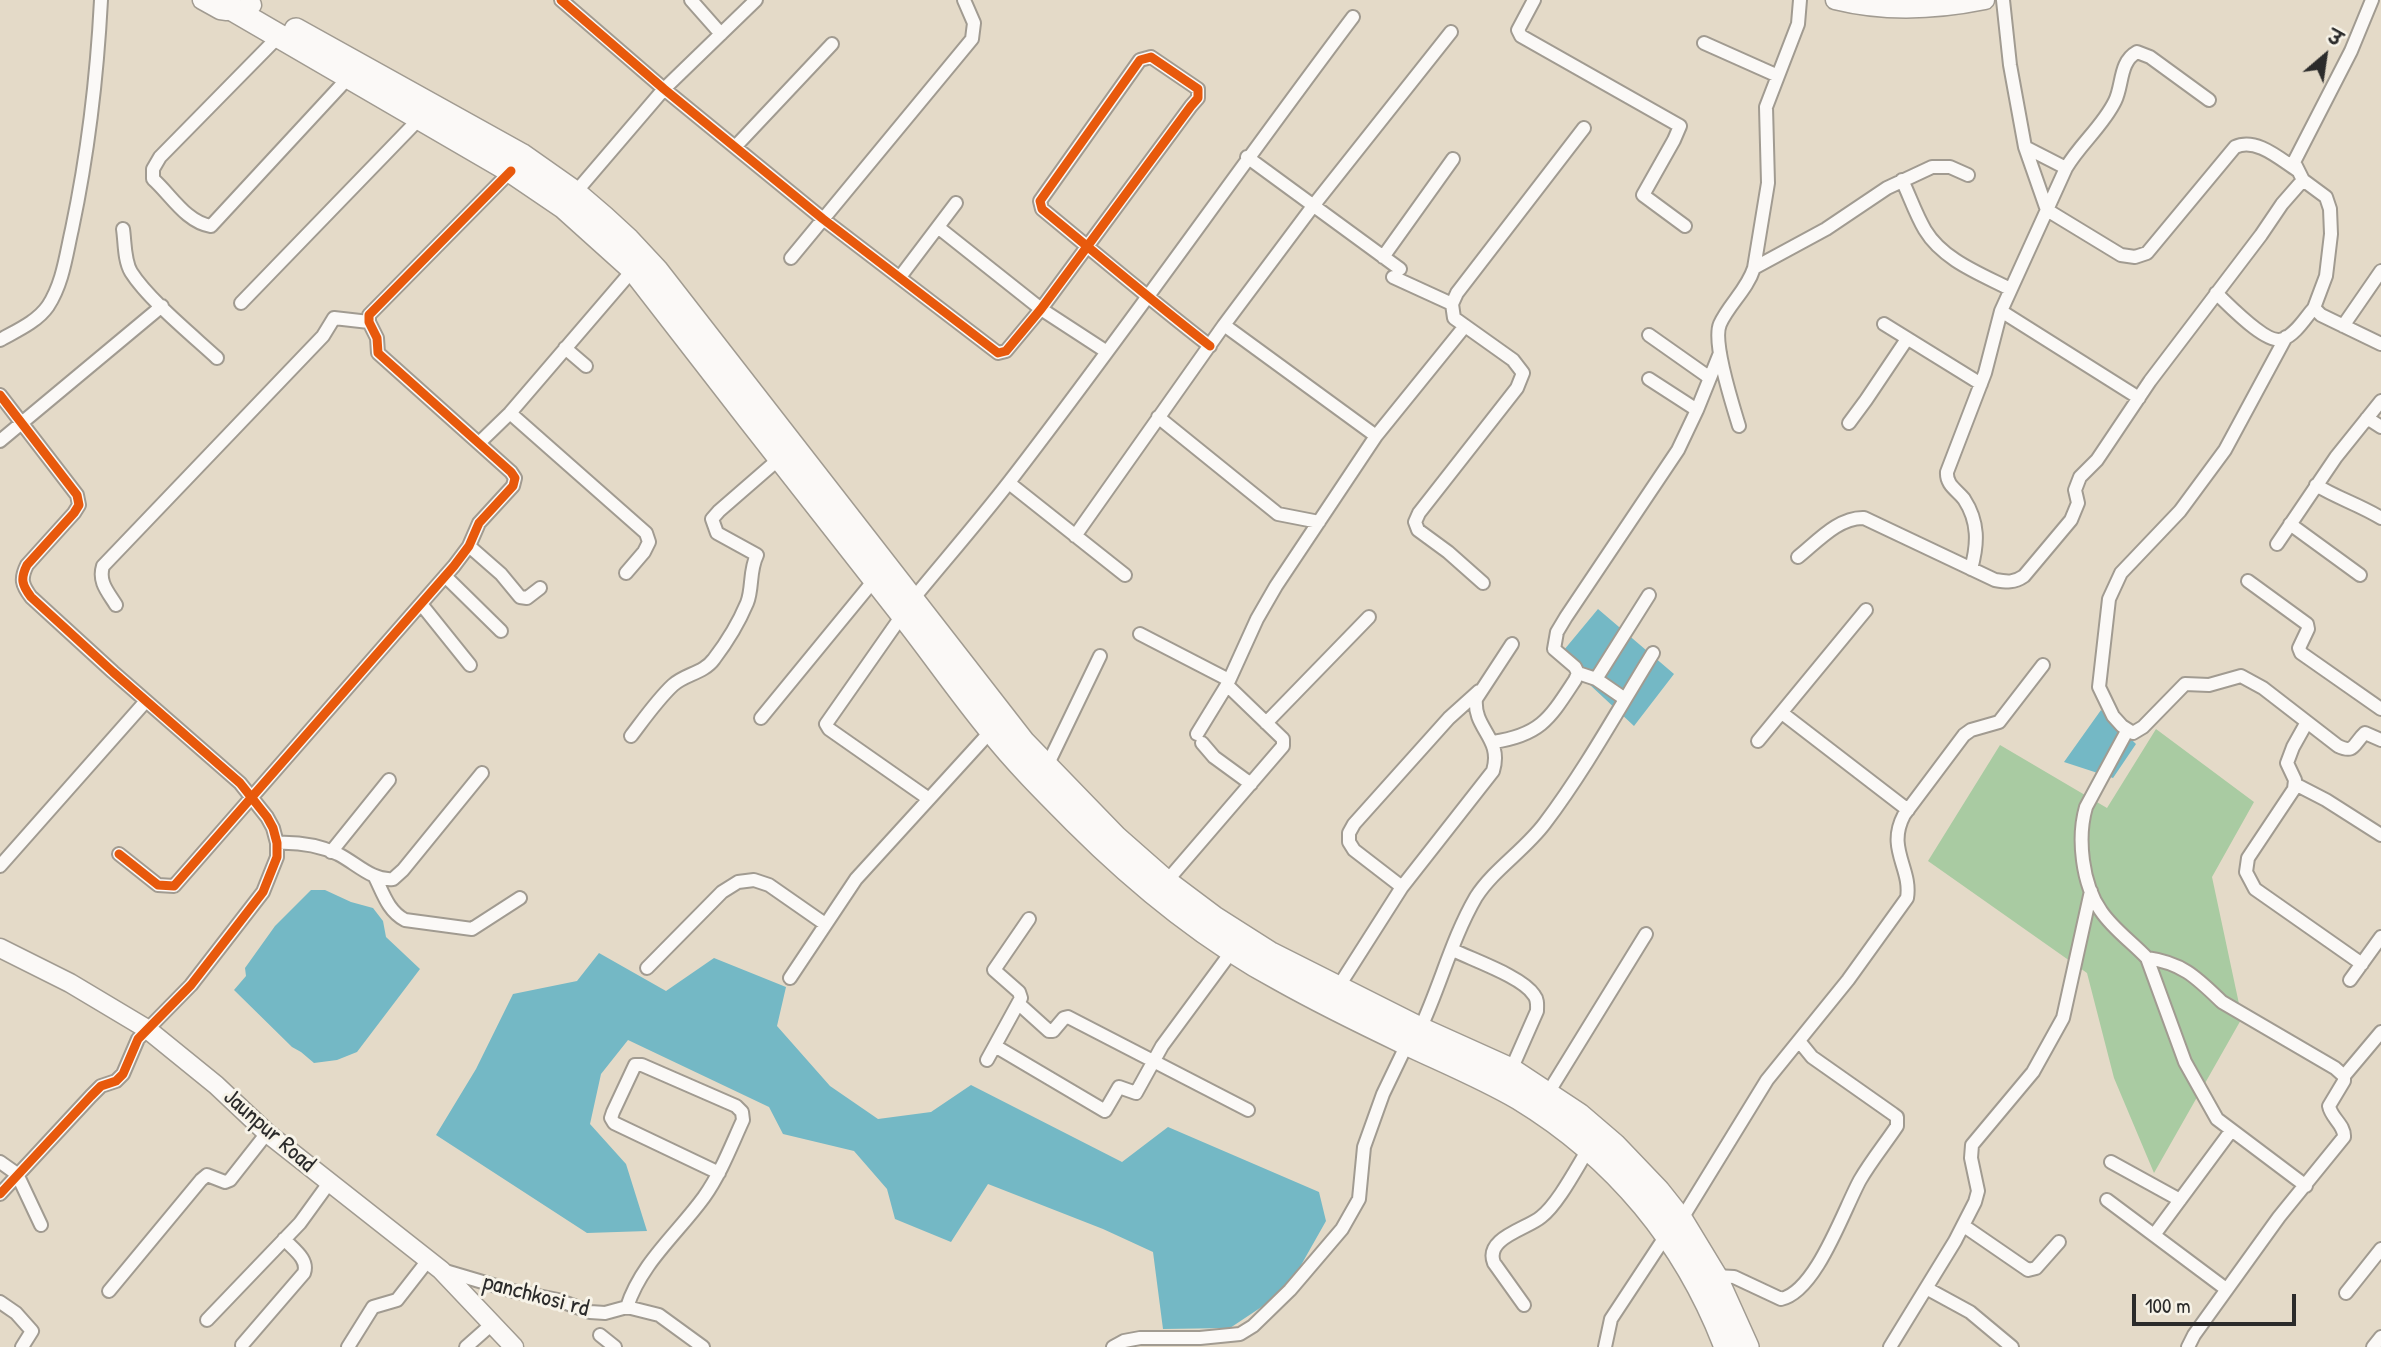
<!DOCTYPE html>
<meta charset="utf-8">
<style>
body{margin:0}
#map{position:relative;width:2381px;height:1347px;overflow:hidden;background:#e4dac8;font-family:"Patrick Hand","Playpen Sans Deva",sans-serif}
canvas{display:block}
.north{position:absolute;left:2290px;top:21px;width:70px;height:70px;-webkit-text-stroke:5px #f7f3e8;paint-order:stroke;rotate:29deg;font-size:19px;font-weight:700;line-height:28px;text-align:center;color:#2b2b2b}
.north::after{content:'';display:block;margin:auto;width:24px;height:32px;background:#2b2b2b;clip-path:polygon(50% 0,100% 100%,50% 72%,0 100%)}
.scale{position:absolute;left:2132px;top:1294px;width:164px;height:32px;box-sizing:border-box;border:4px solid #2b2b2b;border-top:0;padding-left:9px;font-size:21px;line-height:24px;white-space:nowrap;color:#2b2b2b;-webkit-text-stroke:5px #f7f3e8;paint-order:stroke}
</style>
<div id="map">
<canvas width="2381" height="1347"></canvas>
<div class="north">उ</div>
<div class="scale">100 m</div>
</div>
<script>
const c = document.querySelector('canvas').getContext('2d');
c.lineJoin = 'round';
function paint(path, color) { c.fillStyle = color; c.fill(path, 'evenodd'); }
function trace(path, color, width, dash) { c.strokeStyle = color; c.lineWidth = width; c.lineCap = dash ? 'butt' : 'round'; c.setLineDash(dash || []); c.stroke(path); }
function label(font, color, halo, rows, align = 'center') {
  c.font = font + ' "Patrick Hand",sans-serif'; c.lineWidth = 6; c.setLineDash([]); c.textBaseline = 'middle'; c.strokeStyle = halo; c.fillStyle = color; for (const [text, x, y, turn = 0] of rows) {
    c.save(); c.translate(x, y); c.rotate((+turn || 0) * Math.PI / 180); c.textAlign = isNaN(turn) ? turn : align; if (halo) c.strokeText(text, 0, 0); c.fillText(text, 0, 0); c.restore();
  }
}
paint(new Path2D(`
 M2156 729 2254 802 2212 877 2242 1018 2154 1173 2114 1078 2087 973 1928 861 2000 745 2107 808Z`), '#a9cba2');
paint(new Path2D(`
 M1598 609 1674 674 1634 726 1559 656Z
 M2101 710 2136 744 2113 778 2064 762Z
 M311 890H325L351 902 373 908 383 921 386 937 420 969 357 1052 337 1060 314 1063 301 1052 292 1047 234 990 246 976 245 968 275 926Z
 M599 953 666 991 714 958 786 987 777 1026 830 1086 878 1119 931 1112 971 1085 1122 1162 1168 1127 1319 1192 1326 1221 1287 1290 1230 1328 1163 1329 1153 1252 1103 1229 988 1184 951 1242 895 1219 887 1189 854 1151 783 1134 769 1107 628 1040 601 1074 590 1124 626 1164 647 1231 587 1233 436 1135 476 1069 513 994 577 981Z`), '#74b8c5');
const street = new Path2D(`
 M561 0 664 89 823 219 998 353 1006 351 1041 309 1191 106 1198 98V89L1151 57 1140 60 1040 201 1042 209C1098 255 1153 302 1210 346
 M691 0 721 34
 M1534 0 1518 30 1521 36 1680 126 1674 140 1643 195 1685 226
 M2003 0 2010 65 2025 147 2047 210 2121 255 2135 257 2147 253 2235 147C2256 137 2280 159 2297 170
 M2372 0 2351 51 2294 162 2303 180 2326 197 2330 209 2331 234 2326 276 2314 308 2321 315 2381 344
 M278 37 160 157 153 169V179C171 195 186 222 211 226L348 78
 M1704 43 1778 76
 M735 147 832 44
 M2025 147 2066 168
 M1247 157 1400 269
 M1902 180C1910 197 1916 215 1925 230 1943 260 1981 274 2010 289
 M575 193 664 89 756 0
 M939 228 1041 309 1107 352
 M123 229C125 242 124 260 131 272 148 299 192 335 217 358
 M1383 257 1453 159
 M791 258 972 39 974 23 964 0
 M1754 268 1826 229 1887 188 1932 167H1950L1968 175
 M900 277 956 203
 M1393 277 1452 304
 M2216 293C2228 304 2267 346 2283 339 2296 334 2305 318 2314 308
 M241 303 420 118
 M2001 311 2139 398
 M1884 324 1981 384
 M2343 326 2381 271
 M1649 335 1710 378
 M2286 337 2225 450 2180 511 2121 573 2109 599 2099 687 2113 716 2122 726 2133 733 2143 727 2185 684 2209 685 2241 676 2263 688 2338 746C2355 754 2353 744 2365 733L2381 740
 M0 340C16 331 37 322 48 306 63 283 66 255 72 229 88 153 97 78 101 0
 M565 348 586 366
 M1649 379 1697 410
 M0 395 77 495 79 505 74 513 27 565C20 579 22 585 31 597L113 672 240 783 267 817 273 828 277 843V857L263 892 191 985 138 1039 123 1074 116 1081 101 1086 91 1096 0 1194
 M510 413 646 533 649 542 644 552 626 573
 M1158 417 1278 514 1319 522
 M2367 418 2381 427
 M1849 423 1866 400 1907 339
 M1739 426C1733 406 1712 342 1720 324 1729 304 1747 290 1754 268L1768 183 1766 107 1798 24 1800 0
 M1376 436 1465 326
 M0 441 162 306
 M479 443 510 413 637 265
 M1009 483 1125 575
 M2316 485C2337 498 2360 505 2381 518
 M2290 524 2360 575
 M1075 536 1224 325 1313 206 1451 32
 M2277 544 2336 457 2381 401
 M469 546 501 574 520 597 527 598 540 588
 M1798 557C1816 543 1838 517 1864 518L1995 580C2007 582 2014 583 2024 576L2071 520 2078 503 2075 490 2080 477 2097 460 2150 381 2261 235 2282 204 2303 180
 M1971 569C1978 544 1979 522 1964 499 1957 490 1946 485 1947 472L1985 373 2001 311 2066 168C2080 144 2103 126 2115 101 2123 85 2119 62 2137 52L2150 57 2209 100
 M445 576 501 631
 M2248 581 2307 624 2308 629 2299 648 2301 653 2381 709
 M1483 583 1448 552 1418 530 1415 522 1419 513 1517 388 1523 373 1513 360 1454 318 1452 304 1457 293 1584 128
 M913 599C945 560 979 521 1010 481 1128 328 1237 171 1353 17
 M421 604 470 665
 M116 605C108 592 98 582 103 566L323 336 334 318 369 322
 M903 614 826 724 829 729 929 799
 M1140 634 1229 680
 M1578 673 1596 679 1625 699
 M1596 679 1649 595
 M1782 713 1908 810
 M761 718 875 579
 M2307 722 2293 747 2287 763 2295 780 2294 789 2248 858 2246 872 2255 889 2362 964
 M1266 723 1369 617
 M2127 731 2086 807C2077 838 2082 884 2101 911 2113 929 2132 942 2147 958L2185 1062 2217 1119 2306 1186
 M1197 734 1227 685 1257 619 1276 586 1376 436 1224 325
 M631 736C644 719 657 700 673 685 685 674 704 673 714 659 727 642 739 622 747 603 753 588 749 571 757 555L717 533 712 519 719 511 780 458
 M1758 741 1866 610
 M1493 742C1541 735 1550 718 1575 680L1578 673 1575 667 1554 649 1557 632 1566 617 1678 450 1697 410 1720 353
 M1202 743 1214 757 1251 784
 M1046 768 1100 656
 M2295 784 2326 800 2381 835
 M277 843C299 842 318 845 338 854 356 863 372 881 393 879L403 870 482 773
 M331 852 389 780
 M119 854 158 885 174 886 454 566 469 546 479 523 513 486 515 478 511 472 378 353 377 338 369 322V315L511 171
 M0 866 146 701
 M375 877C383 893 388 911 405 920L472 929 520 898
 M1166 882 1283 746V739L1227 685
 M1402 887 1354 850 1349 842V833L1354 824 1449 718 1479 691
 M1453 950C1473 960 1523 977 1534 995 1538 1000 1537 1005 1537 1011L1511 1070
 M2147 958C2183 963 2197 978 2222 1002L2335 1068 2344 1076V1081L2329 1106C2331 1118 2345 1125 2344 1137L2279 1217 2194 1335 2188 1347
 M647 968 722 892 738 882 754 880 769 885 825 924
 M790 978 856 879 991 731
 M2350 980 2381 937
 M1337 989 1402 887 1493 771C1503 738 1473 729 1476 699L1512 644
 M1019 1004 1049 1031H1053L1064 1018 1068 1017 1248 1110
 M1420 1029C1440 987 1452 938 1476 897 1494 869 1525 850 1545 823 1585 770 1618 710 1653 653
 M995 1046 1105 1111 1119 1087 1136 1093 1162 1046 1232 951
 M987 1060 1021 998 1019 992 994 970 1029 919
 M2344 1076 2381 1032
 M1548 1093 1646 934
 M0 1162 17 1174 41 1225
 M2111 1162 2180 1200
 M2107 1200 2226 1289
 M1681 1220 1767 1080 1848 980 1907 898C1912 868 1886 849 1904 815L1964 735 1971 730 1999 722 2043 665
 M1964 1226 2028 1270 2036 1268 2059 1242
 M2154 1235 2231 1131
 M442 1270 513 1291 558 1300 590 1312 605 1313 627 1307 659 1315 703 1347
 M1715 1276 1734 1277 1781 1299C1816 1292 1844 1209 1860 1180 1871 1161 1885 1144 1897 1126V1117L1893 1114 1812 1057 1799 1041
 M1926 1288 1970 1312 2012 1347
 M109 1291 201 1180 207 1175 225 1182 230 1180 267 1133
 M2346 1293 2381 1249
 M0 1302 16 1313 32 1331 22 1347
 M1524 1305 1494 1263C1484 1238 1527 1229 1541 1217 1558 1204 1577 1167 1589 1148
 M627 1307C641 1263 678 1233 704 1197 721 1173 731 1146 743 1120L742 1112 736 1106 642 1065H635L613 1112 611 1118 614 1123 719 1173
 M207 1320 300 1223 329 1183
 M600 1335 615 1347
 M242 1345 304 1273C309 1259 293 1249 284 1239
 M348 1347 373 1307 397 1300 429 1259
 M466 1347 492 1324
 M1113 1347 1124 1341 1140 1338H1200L1240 1334 1253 1326 1290 1290 1342 1229 1359 1199 1364 1147 1383 1094 1407 1044
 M1605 1347 1611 1319 1667 1234
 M1890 1347 1955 1241 1975 1202 1978 1191 1971 1158 1972 1145 2033 1072 2063 1018 2091 891
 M2373 1347 2381 1337`);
const secondary = new Path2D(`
 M202 0 220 10 227 11
 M249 0 252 5
 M1835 0C1883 12 1936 10 1985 0
 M0 948 70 983 147 1029 216 1085 267 1133 441 1270 514 1347`);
const highway = new Path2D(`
 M217 0 511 171 564 207 633 269C721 383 810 497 899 610 930 649 958 690 990 729 1015 761 1046 792 1075 821 1136 882 1204 938 1280 979 1321 1002 1364 1023 1406 1043 1444 1061 1483 1077 1519 1098 1616 1157 1686 1242 1726 1347
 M296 30 521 155 575 193 603 217 628 240 656 270 1023 742 1116 838 1166 882 1214 918 1269 953 1420 1029 1511 1070 1579 1115 1614 1145 1658 1191 1681 1220 1715 1276 1747 1347`);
trace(street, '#a19b91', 16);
trace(secondary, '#a19b91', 21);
trace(highway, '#a19b91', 26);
trace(street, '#fbf9f7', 12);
trace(secondary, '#fbf9f7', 18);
trace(highway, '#fbf9f7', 23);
trace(new Path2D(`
 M561 0 664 89 823 219 998 353 1006 351 1041 309 1191 106 1198 98V89L1151 57 1140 60 1040 201 1042 209C1098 255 1153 302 1210 346
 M0 395 77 495 79 505 74 513 27 565C20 579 22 585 31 597L113 672 240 783 267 817 273 828 277 843V857L263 892 191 985 138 1039 123 1074 116 1081 101 1086 91 1096 0 1194
 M119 854 158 885 174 886 454 566 469 546 479 523 513 486 515 478 511 472 378 353 377 338 369 322V315L511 171`), '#e8590c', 9);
label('24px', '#2b2b2b', '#f7f3e8', [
 ["Jaunpur Road",269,1131,41],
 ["panchkosi rd",536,1296,15]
]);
</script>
